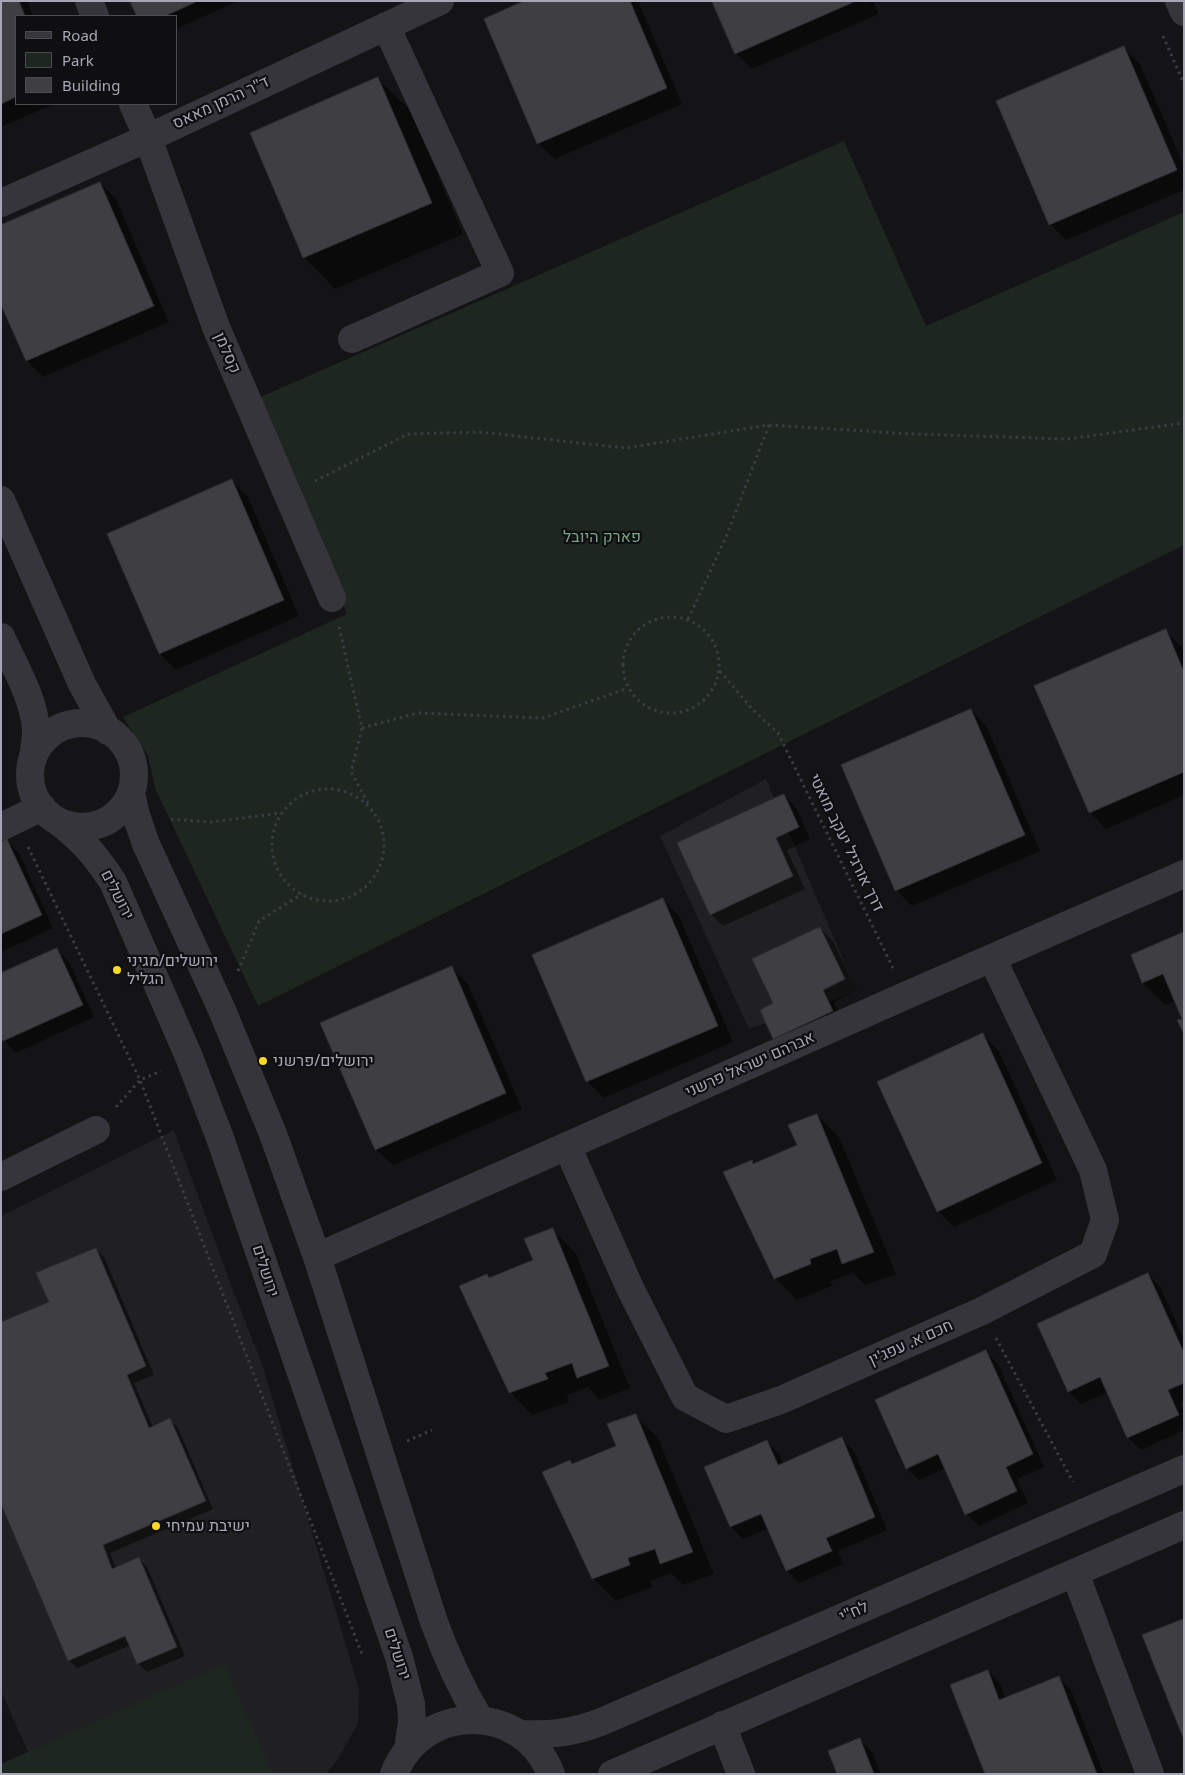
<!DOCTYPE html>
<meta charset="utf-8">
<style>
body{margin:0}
#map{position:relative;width:1185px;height:1775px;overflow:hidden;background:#141416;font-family:"Noto Sans",sans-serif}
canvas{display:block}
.frame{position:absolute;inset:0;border:2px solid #a5a7b7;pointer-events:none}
.legend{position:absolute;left:15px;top:15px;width:162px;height:90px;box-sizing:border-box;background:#0f0f11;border:1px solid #4b4c53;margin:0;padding:6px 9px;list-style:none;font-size:15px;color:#a5a7b7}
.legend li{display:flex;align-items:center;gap:10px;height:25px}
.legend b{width:25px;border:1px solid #4b4c53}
</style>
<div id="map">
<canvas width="1185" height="1775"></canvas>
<div class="frame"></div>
<ul class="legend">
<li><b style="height:6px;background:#35353b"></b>Road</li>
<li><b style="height:14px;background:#1e2620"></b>Park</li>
<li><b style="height:14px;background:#3e3e43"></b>Building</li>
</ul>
</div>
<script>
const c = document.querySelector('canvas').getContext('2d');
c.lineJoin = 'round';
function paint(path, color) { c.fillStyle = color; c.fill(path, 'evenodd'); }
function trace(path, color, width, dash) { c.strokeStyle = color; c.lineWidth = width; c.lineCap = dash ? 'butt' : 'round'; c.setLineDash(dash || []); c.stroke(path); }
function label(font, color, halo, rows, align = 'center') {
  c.font = font + ' "Noto Sans",Heebo,sans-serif'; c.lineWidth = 4.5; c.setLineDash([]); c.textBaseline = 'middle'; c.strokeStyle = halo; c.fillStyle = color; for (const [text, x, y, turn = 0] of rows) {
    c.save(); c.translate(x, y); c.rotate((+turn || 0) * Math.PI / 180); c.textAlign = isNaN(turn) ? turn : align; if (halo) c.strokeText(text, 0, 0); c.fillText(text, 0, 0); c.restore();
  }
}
paint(new Path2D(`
 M766 779 857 992 749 1029 660 836Z
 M174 1130 234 1293 262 1364 359 1689 358 1723 338 1759 326 1774H38L1 1691V1216Z`), '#202023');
paint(new Path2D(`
 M844 141 926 326 1184 212V545L258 1006 155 788 148 756 123 717 347 614 256 399Z
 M224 1664 273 1774H1V1764Z`), '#1e2620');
paint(new Path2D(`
 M1 1H27L33 16H16V104H54L1 127Z
 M131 1H238L176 29V16H138Z
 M527 1H638L682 104 555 159 538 143Z
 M714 1H864L865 4 867 3 866 1H873L879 14 752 69 736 53Z
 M1124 48 1140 64 1184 166V190L1066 240 1050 224Z
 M378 79 410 110 463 234 335 289 304 257Z
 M100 183 116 199 169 322 43 377 27 361Z
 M232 481 248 497 299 616 176 670 160 654 108 534Z
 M1165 631 1182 647 1184 652V795L1106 829 1090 812Z
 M971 710 987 727 1040 851 912 906 896 890Z
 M784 795 796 808 810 839 787 850 805 889 723 926 711 914Z
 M7 841 19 853 53 928 1 952V843Z
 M663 900 679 916 733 1042 604 1098 588 1082 534 956Z
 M820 928 833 941 857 991 834 1002 844 1023 787 1050 774 1038 775 1004Z
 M1184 933V1020L1175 1001 1165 1005 1143 983 1132 955Z
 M57 949 69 962 94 1017 16 1053 4 1040Z
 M452 968 468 984 522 1109 393 1165 376 1149Z
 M983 1035 999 1051 1057 1180 954 1227 938 1211Z
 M817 1115 839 1137 896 1274 865 1285 853 1273 831 1281 832 1286 797 1300 775 1278 752 1161 755 1165 799 1146Z
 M552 1229 575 1252 630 1388 600 1400 588 1387 567 1395 569 1402 532 1415 510 1392 487 1276 490 1279 534 1260Z
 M96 1249 104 1257 154 1375 134 1383 153 1427 170 1420 178 1428 213 1509 110 1553 116 1568 139 1559 147 1567 185 1656 147 1672 138 1663 131 1645 77 1668 69 1660 3 1505H1V1319L3 1323 50 1302Z
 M1148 1274 1160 1287 1184 1340V1401L1180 1403 1184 1412V1430L1141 1450 1128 1437 1108 1392 1081 1404 1069 1392Z
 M985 1351 998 1364 1044 1467 1017 1479 1028 1503 979 1526 966 1514 946 1468 919 1480 907 1468Z
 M635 1415 658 1438 714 1574 683 1585 671 1573 650 1581 652 1587 616 1601 594 1579 543 1473 570 1461 574 1465 617 1446Z
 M842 1439 854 1451 887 1530 838 1551 843 1564 799 1583 787 1570 769 1528 743 1539 731 1527 706 1468 767 1441 779 1454 783 1464Z
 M988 1671 1000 1684 1006 1699 1058 1678 1071 1690 1104 1774H986Z
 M860 1740 872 1752 881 1774H839Z`), '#0007');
const building = new Path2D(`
 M1 1H19L25 16H16V97L1 104Z
 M130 1H198L165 16H137Z
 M524 1H630L667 88 537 144 484 19Z
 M712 1H856L735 54Z
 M1124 46 1177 170 1049 225 996 101Z
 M378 77 432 203 303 258 250 133Z
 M100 182 154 306 26 361 1 305V225Z
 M232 479 284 600 159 654 107 534Z
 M1166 629 1184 672V772L1089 813 1034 686Z
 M971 709 1025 835 895 891 841 765Z
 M784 794 799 827 776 838 793 876 710 915 677 843Z
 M7 839 42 915 1 934V842Z
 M663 898 718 1026 586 1082 532 955Z
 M820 927 845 979 823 990 833 1011 773 1039 760 1010 773 1003 752 959Z
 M1184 932V1034L1177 1020 1182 1019 1163 974 1142 983 1131 955Z
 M57 948 83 1005 3 1041 1 1038V973Z
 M452 966 506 1093 375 1150 320 1023Z
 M983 1033 1042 1163 937 1212 877 1082Z
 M817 1114 874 1252 842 1264 837 1249 810 1259 811 1264 774 1279 723 1172 752 1160 753 1164 797 1145 788 1125Z
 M553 1228 609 1366 577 1378 572 1363 545 1373 548 1379 509 1393 459 1286 487 1274 489 1278 533 1260 524 1239Z
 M96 1248 146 1366 127 1375 149 1428 170 1418 206 1501 103 1545 112 1569 139 1557 177 1647 137 1664 125 1636 68 1661 1 1504V1322L49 1302 36 1273Z
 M1148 1273 1184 1353V1383L1168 1390 1179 1415 1127 1438 1100 1377 1068 1392 1037 1324Z
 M986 1350 1033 1454 1006 1467 1017 1491 965 1515 938 1454 906 1469 875 1400Z
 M636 1414 693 1552 660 1564 655 1549 628 1558 630 1565 592 1579 542 1472 570 1460 572 1464 616 1446 607 1424Z
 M842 1437 875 1517 826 1538 832 1551 786 1571 761 1514 730 1527 704 1467 767 1440 778 1465Z
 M1184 1619V1740L1142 1635Z
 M988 1670 999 1700 1059 1676 1097 1774H985L950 1685Z
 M860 1738 874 1774H837L828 1751Z`);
paint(building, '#3e3e43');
trace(building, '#2e2e32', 1);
trace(new Path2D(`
 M1163 36 1184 84
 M315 481 408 434 480 432 625 448 769 425 911 434 1067 439 1184 423
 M623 665a48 48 0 1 1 96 0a48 48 0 1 1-96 0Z
 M688 619 726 537 769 425
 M339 627 362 728 351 772 369 805
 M720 671 752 709 778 733 893 968
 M362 728 418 713 543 718 628 688
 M272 845a56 56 0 1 1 112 0a56 56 0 1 1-112 0Z
 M171 819 211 822 281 813
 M28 847 140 1080 362 1654
 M238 971 259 921 302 894
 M116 1107 140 1080 161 1071
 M996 1338 1073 1482
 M407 1441 432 1430`), '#3b3b42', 3, [2.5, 4]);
trace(new Path2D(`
 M89 1 95 16
 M1179 1 1184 12
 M133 104 148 138 216 327 332 598
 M1 203 148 138 440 1
 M352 339 500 273 386 26
 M1 500 82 684 108 731
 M1 637C14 665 35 700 36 731 36 740 34 749 33 758
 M30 775a52 52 0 1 1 104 0a52 52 0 1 1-104 0Z
 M131 794 136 815 146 844 222 1010 273 1134 317 1257 434 1622C447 1658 461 1688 480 1720
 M56 820C83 840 95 855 113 882L189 1057 220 1138 399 1657 411 1704 412 1721 408 1750
 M1 827 42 807
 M567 1146 630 1288 685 1397 726 1419 781 1400 982 1311 1093 1254 1105 1220 1093 1170 992 958
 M1 1177 96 1130
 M317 1257 907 995 1184 874
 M1075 1573 1150 1774
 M722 1725 741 1774
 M520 1734C551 1735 572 1733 601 1722L1184 1469
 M394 1774C422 1702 523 1702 551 1774
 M612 1774 1184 1525`), '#35353b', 28);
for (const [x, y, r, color] of [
 [117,970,5,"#fdd725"],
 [263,1061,5,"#fdd725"],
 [156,1526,5,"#fdd725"]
]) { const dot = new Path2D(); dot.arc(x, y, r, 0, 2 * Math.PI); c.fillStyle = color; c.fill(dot); trace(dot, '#0f0f11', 2); }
label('16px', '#a5a7b7', '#0f0f11', [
 ["ד\"ר הרמן מאאס",221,103,-25],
 ["קסלמן",227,353,66],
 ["דרך אורגיל יעקב מואטי",846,843,64],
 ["ירושלים",117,895,63],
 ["אברהם ישראל פרשני",750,1065,-24],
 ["ירושלים",265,1271,72],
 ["חכם א. עפג'ין",911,1343,-24],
 ["לח\"י",854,1612,-23],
 ["ירושלים",397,1654,72]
]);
label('16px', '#7aa384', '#0f0f11', [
 ["פארק היובל",602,537]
]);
label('16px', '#a5a7b7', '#0f0f11', [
 ["ירושלים/מגיני",127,961],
 ["הגליל",127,979],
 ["ירושלים/פרשני",273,1061],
 ["ישיבת עמיחי",166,1526]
], 'left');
</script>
